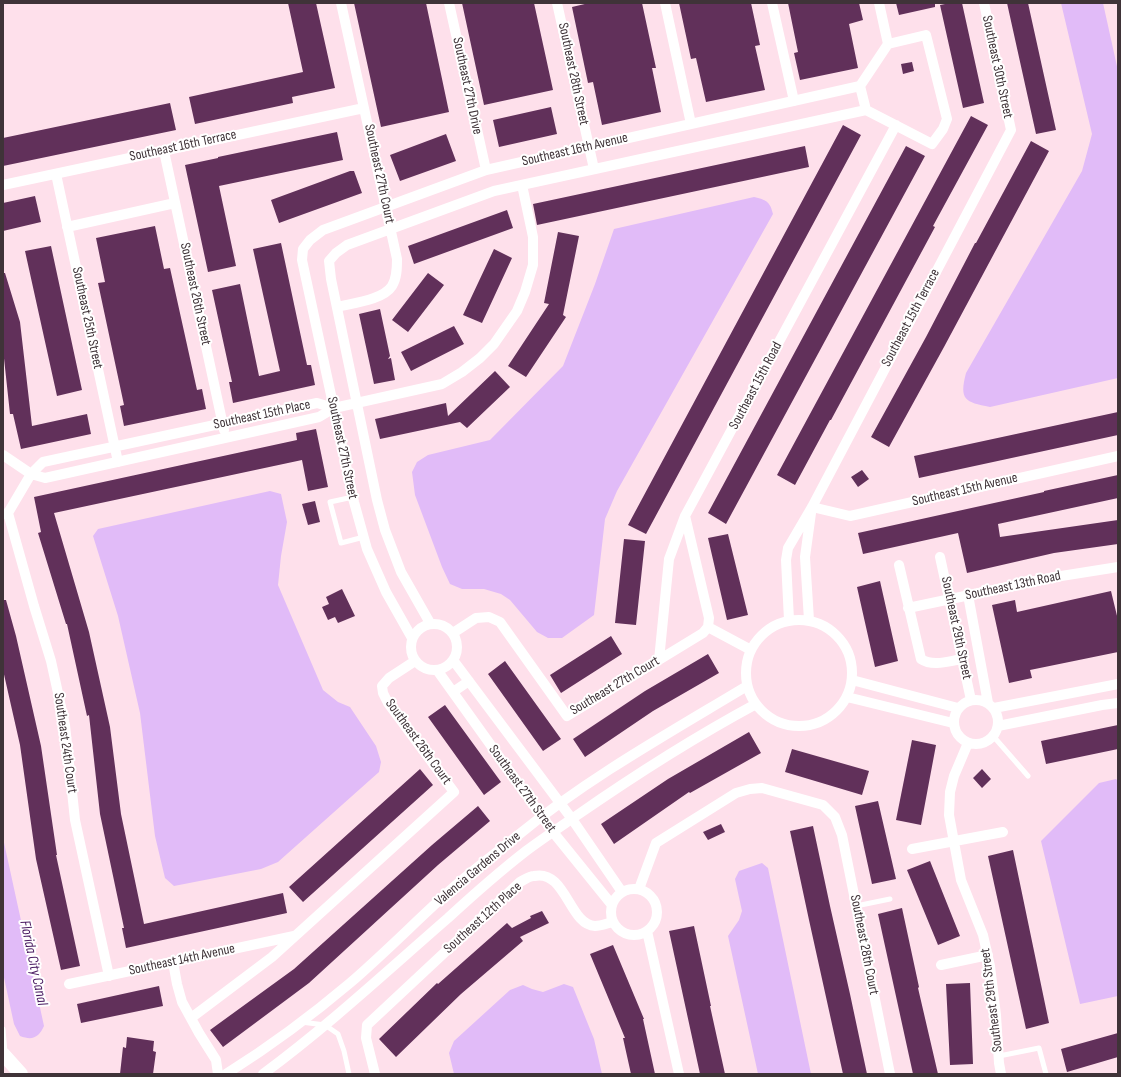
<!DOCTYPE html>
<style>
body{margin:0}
#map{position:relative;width:1121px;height:1077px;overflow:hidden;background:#fee0eb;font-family:"Sofia Sans Condensed",sans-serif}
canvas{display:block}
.frame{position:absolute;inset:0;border:4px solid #3f3338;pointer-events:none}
</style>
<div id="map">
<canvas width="1121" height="1077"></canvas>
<div class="frame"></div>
</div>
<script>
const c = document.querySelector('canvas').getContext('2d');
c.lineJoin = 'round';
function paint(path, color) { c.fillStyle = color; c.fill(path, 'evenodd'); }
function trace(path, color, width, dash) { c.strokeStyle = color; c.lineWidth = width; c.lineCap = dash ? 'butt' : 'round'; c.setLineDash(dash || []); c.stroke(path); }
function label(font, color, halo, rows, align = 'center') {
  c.font = font + ' "Sofia Sans Condensed",sans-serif'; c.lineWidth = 4; c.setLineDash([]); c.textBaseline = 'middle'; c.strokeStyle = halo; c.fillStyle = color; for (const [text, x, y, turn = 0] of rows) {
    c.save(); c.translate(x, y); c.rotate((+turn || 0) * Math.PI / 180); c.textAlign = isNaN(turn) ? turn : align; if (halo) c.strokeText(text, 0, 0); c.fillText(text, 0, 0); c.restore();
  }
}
paint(new Path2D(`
 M1061 3H1103L1118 71V378L990 407C965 402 959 400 966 373L1082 171 1092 134Z
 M754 197C766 200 770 201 773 214L617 491 605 519 594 615 562 638H548L537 632 510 600 501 594 484 589H462L450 584 442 567 415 495 412 472 417 462 428 455 490 440 563 366 595 284 614 229Z
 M270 491 281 494 287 522 281 556 278 585 323 690 338 702 350 707 376 746 381 762 379 772 278 862 261 869 174 886 165 878 155 836 140 713 118 616 93 536 98 529Z
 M1116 779 1118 781V996L1080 1004 1041 841 1099 783Z
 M3 838 44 1026C39 1037 33 1041 20 1036L14 1024 3 973Z
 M762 863 768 868 811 1074H758L728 936 739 920 742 911 735 879 739 871Z
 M564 984 573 987 594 1039 602 1074H454L449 1053 454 1041 510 990 523 985 532 989 543 992Z`), '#e1bbf8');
paint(new Path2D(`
 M288 3H316L335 88 292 97 293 103 195 124 189 97 303 72Z
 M354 3H426L449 112 381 127Z
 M462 3H534L553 90 484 105Z
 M589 3H642L656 68H652L661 112 602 125 593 82 588 83 572 7Z
 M679 3H751L760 45 755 46 765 90 706 102 696 58 691 59Z
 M788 3H859L863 20 849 24 858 68 800 80 794 53 798 52Z
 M896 3H935V7L899 15Z
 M950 3H962L984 103 963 108 940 5Z
 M1007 3H1028L1056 130 1036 134Z
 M912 62 914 71 903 74 901 64Z
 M170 103 176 130 3 166V138Z
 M551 107 557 134 499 147 493 120Z
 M971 116 988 125 933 226 935 227 831 420H830L795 485 777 475Z
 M843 125 861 135 646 534 628 525Z
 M337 132 343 160 219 186 236 266 208 272 185 165 218 158V157Z
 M446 134 456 161 400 181 390 155Z
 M1031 141 1049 151 944 347 889 447 871 437 926 337 975 243H976Z
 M805 146 809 167 537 225 533 204Z
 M906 146 925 156 726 524 708 513Z
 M350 171H354L362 193 279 223 271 200Z
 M35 196 41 222 3 231V203Z
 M507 210 513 228 414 264 408 246Z
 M155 226 164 269 170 268 197 390 202 389 206 409 124 426 120 406 124 405 98 283 105 282 96 238Z
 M558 232 579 236 563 315 566 317 526 377 508 366 549 304 544 303Z
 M281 243 307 365H311L315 385 233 403 229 382H232L212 290 240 284 259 376 280 371 253 249Z
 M51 246 82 390 57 396 25 251Z
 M494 249 512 258 482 323 463 315Z
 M3 273H5L20 322 32 426 87 414 91 434 21 449 13 414H10L3 349Z
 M428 273 444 285 408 332 392 320Z
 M380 309 390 356 388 359 391 358 395 380 374 384 359 314Z
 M454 326 464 344 411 371 401 352Z
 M495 371 510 387 467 428 460 422 380 439 375 419 446 403 448 416Z
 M1118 412V435L919 478 914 456Z
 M316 429 328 487 308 491 302 460 54 513 89 632 110 727 121 814 144 924 283 893 287 913 126 948 122 928H124L100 814 89 715 87 716 67 624H66L38 533 41 532 34 497 297 440 296 433Z
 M862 470 869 479 858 487 851 477Z
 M1118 475V498L998 524 1000 537 1118 520V544L1054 553 967 573 958 533 863 554 858 533 1044 492V491Z
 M315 501 320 522 308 525 302 504Z
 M728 534 748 615 727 620 708 538Z
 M624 539 645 541 636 625 615 623Z
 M880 581 898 661 875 667 857 587Z
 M342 589 355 616 338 623 335 617 328 620 322 607 329 604 326 597Z
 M1111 591 1118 620V652L1030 670 1032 678 1009 683 992 605 1015 600 1017 612Z
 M3 600H6L16 636 41 746 57 855H56L80 966 61 970 36 859 20 745 3 670Z
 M611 636 622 654 561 693 550 675Z
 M708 654 719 673 653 711 585 757 573 739 645 691Z
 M505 661 561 739 543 751 488 674Z
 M445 705 501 782 484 795 428 717Z
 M1118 725V749L1046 764 1041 741Z
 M749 732 761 753 690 793 689 792 614 844 601 824 668 779Z
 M912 740 936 745 921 825 896 820Z
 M792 749 869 771 862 795 785 772Z
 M420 769 433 785 303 902 289 887Z
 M982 769 991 779 982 788 973 778Z
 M878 801 896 879 872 884 855 806Z
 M478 806 490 821 438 865 309 983 223 1047 210 1030 294 969 432 845Z
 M721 824 725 832 708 840 703 832Z
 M813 826 830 906 850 994 867 1074H843L809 920 790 831Z
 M1013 850 1049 1023 1026 1029 988 856Z
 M930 861 960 936 938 945 907 870Z
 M902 908 919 987 918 988 938 1074H913L878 914Z
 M542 911 549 923 520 937 523 941 461 994 396 1057 379 1039 437 983 438 984 507 923 512 928 531 918 530 916Z
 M694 926 711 1006H710L725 1074H700L669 931Z
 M613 945 644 1019H643L655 1074H631L623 1038H625L590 954Z
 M970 983 973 1064 950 1065 946 984Z
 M159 986 163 1006 81 1023 77 1004Z
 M1118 1033V1057L1067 1072 1061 1049Z
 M127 1037 154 1041 153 1051 156 1052 153 1074H120L123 1047 126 1048Z`), '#61305a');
trace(new Path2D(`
 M353 497 330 502 341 543 364 537
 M994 737 1028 776
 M856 906 890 899
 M301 1022 325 1025 338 1034 344 1051 349 1074
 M3 1029 5 1053
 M999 1056 1039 1048 1046 1074`), '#fff', 5);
trace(new Path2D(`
 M449 3 486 170
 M557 3 594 169
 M665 3 691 124
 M772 3 794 101
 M879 3 888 44
 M164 151 224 430
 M56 174 118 462
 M3 185 364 108
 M67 227 175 203
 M337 307C353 303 383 300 392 286 397 278 397 268 397 259L341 3
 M334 408 317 403 43 462 31 474 45 478 319 417 334 408 442 384 462 372 480 358 494 344 517 311 525 292 533 265V237L522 185
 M3 455 31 474 8 513 3 514
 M812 507 850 516 1118 456
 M8 513 34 606 51 661 65 725 75 820 109 976
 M940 557 971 700
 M899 565 921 659C933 667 949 661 962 659
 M968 595 988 703
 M908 608 1055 577 1118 567
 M746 673a53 53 0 1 1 106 0a53 53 0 1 1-106 0Z
 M789 620 786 560 788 548 812 507 1011 130 984 3
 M809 620 805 557 811 513
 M430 623 401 572 385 530 377 500 331 279 329 261 336 253 347 245 494 191 866 110 932 144 943 129 947 119 926 35 888 44 860 86 866 110
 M411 647a23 23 0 1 1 46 0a23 23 0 1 1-46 0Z
 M708 627 751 650
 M453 633 476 618 489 617 500 622 567 716 703 633 708 627 709 618 685 516
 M412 638 386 592 367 549 354 502 302 260 303 249 310 240 323 230 486 170 860 86
 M453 660 572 819 622 892
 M659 660 669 559 685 516 896 125
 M437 670 553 832 612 905
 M852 680 958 708
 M453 692 469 681
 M847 697 953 723
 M954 722a22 22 0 1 1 44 0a22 22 0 1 1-44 0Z
 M994 708 1118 684
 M998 726 1102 705 1118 703
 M968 743 954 776 950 792 949 815 961 880 983 935 990 966 996 1015 999 1063 1001 1074
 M912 849 1003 832
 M639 889 656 843 736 793 750 789 762 788 823 805 835 817 842 835 890 1074
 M611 912a23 23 0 1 1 46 0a23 23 0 1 1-46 0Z
 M647 931 679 1074
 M173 962 177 984 182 1002 199 1033 216 1060 218 1074
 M941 965 988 955
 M69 984 294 936
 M191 1018 272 957 454 792 388 703 383 693 382 686 389 678 415 661
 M226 1074C269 1047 311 1016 350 983 386 952 420 917 456 885 476 868 497 852 517 836 588 778 669 733 747 686
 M263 1074C328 1026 387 971 448 918 473 895 499 872 526 851 542 839 560 827 576 816 635 775 693 738 756 704
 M375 1074 366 1038 367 1025 520 882C524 880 529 876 534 876 566 869 569 925 595 926 601 926 608 923 613 922`), '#fff', 10);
trace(new Path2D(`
 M3 1054 21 1074`), '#fff', 14);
label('14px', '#3f3338', '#fff', [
 ["Southeast 30th Street",997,67,78],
 ["Southeast 28th Street",573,74,78],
 ["Southeast 27th Drive",467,86,78],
 ["Southeast 16th Terrace",183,146,-12],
 ["Southeast 16th Avenue",575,150,-13],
 ["Southeast 27th Court",379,174,78],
 ["Southeast 26th Street",195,294,78],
 ["Southeast 25th Street",87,318,78],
 ["Southeast 15th Terrace",911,318,-62],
 ["Southeast 15th Road",756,386,-62],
 ["Southeast 15th Place",262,415,-12],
 ["Southeast 27th Street",342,448,78],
 ["Southeast 15th Avenue",965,490,-13],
 ["Southeast 13th Road",1013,586,-12],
 ["Southeast 29th Street",956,628,78],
 ["Southeast 27th Court",615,686,-31],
 ["Southeast 26th Court",418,742,54],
 ["Southeast 24th Court",65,743,82],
 ["Southeast 27th Street",522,789,54],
 ["Valencia Gardens Drive",478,869,-40],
 ["Southeast 12th Place",483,918,-42],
 ["Southeast 28th Court",864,945,79],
 ["Southeast 14th Avenue",182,960,-12],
 ["Southeast 29th Street",992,1000,-97]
]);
label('italic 15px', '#481960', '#fff', [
 ["Florida City Canal",33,963,78]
]);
</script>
